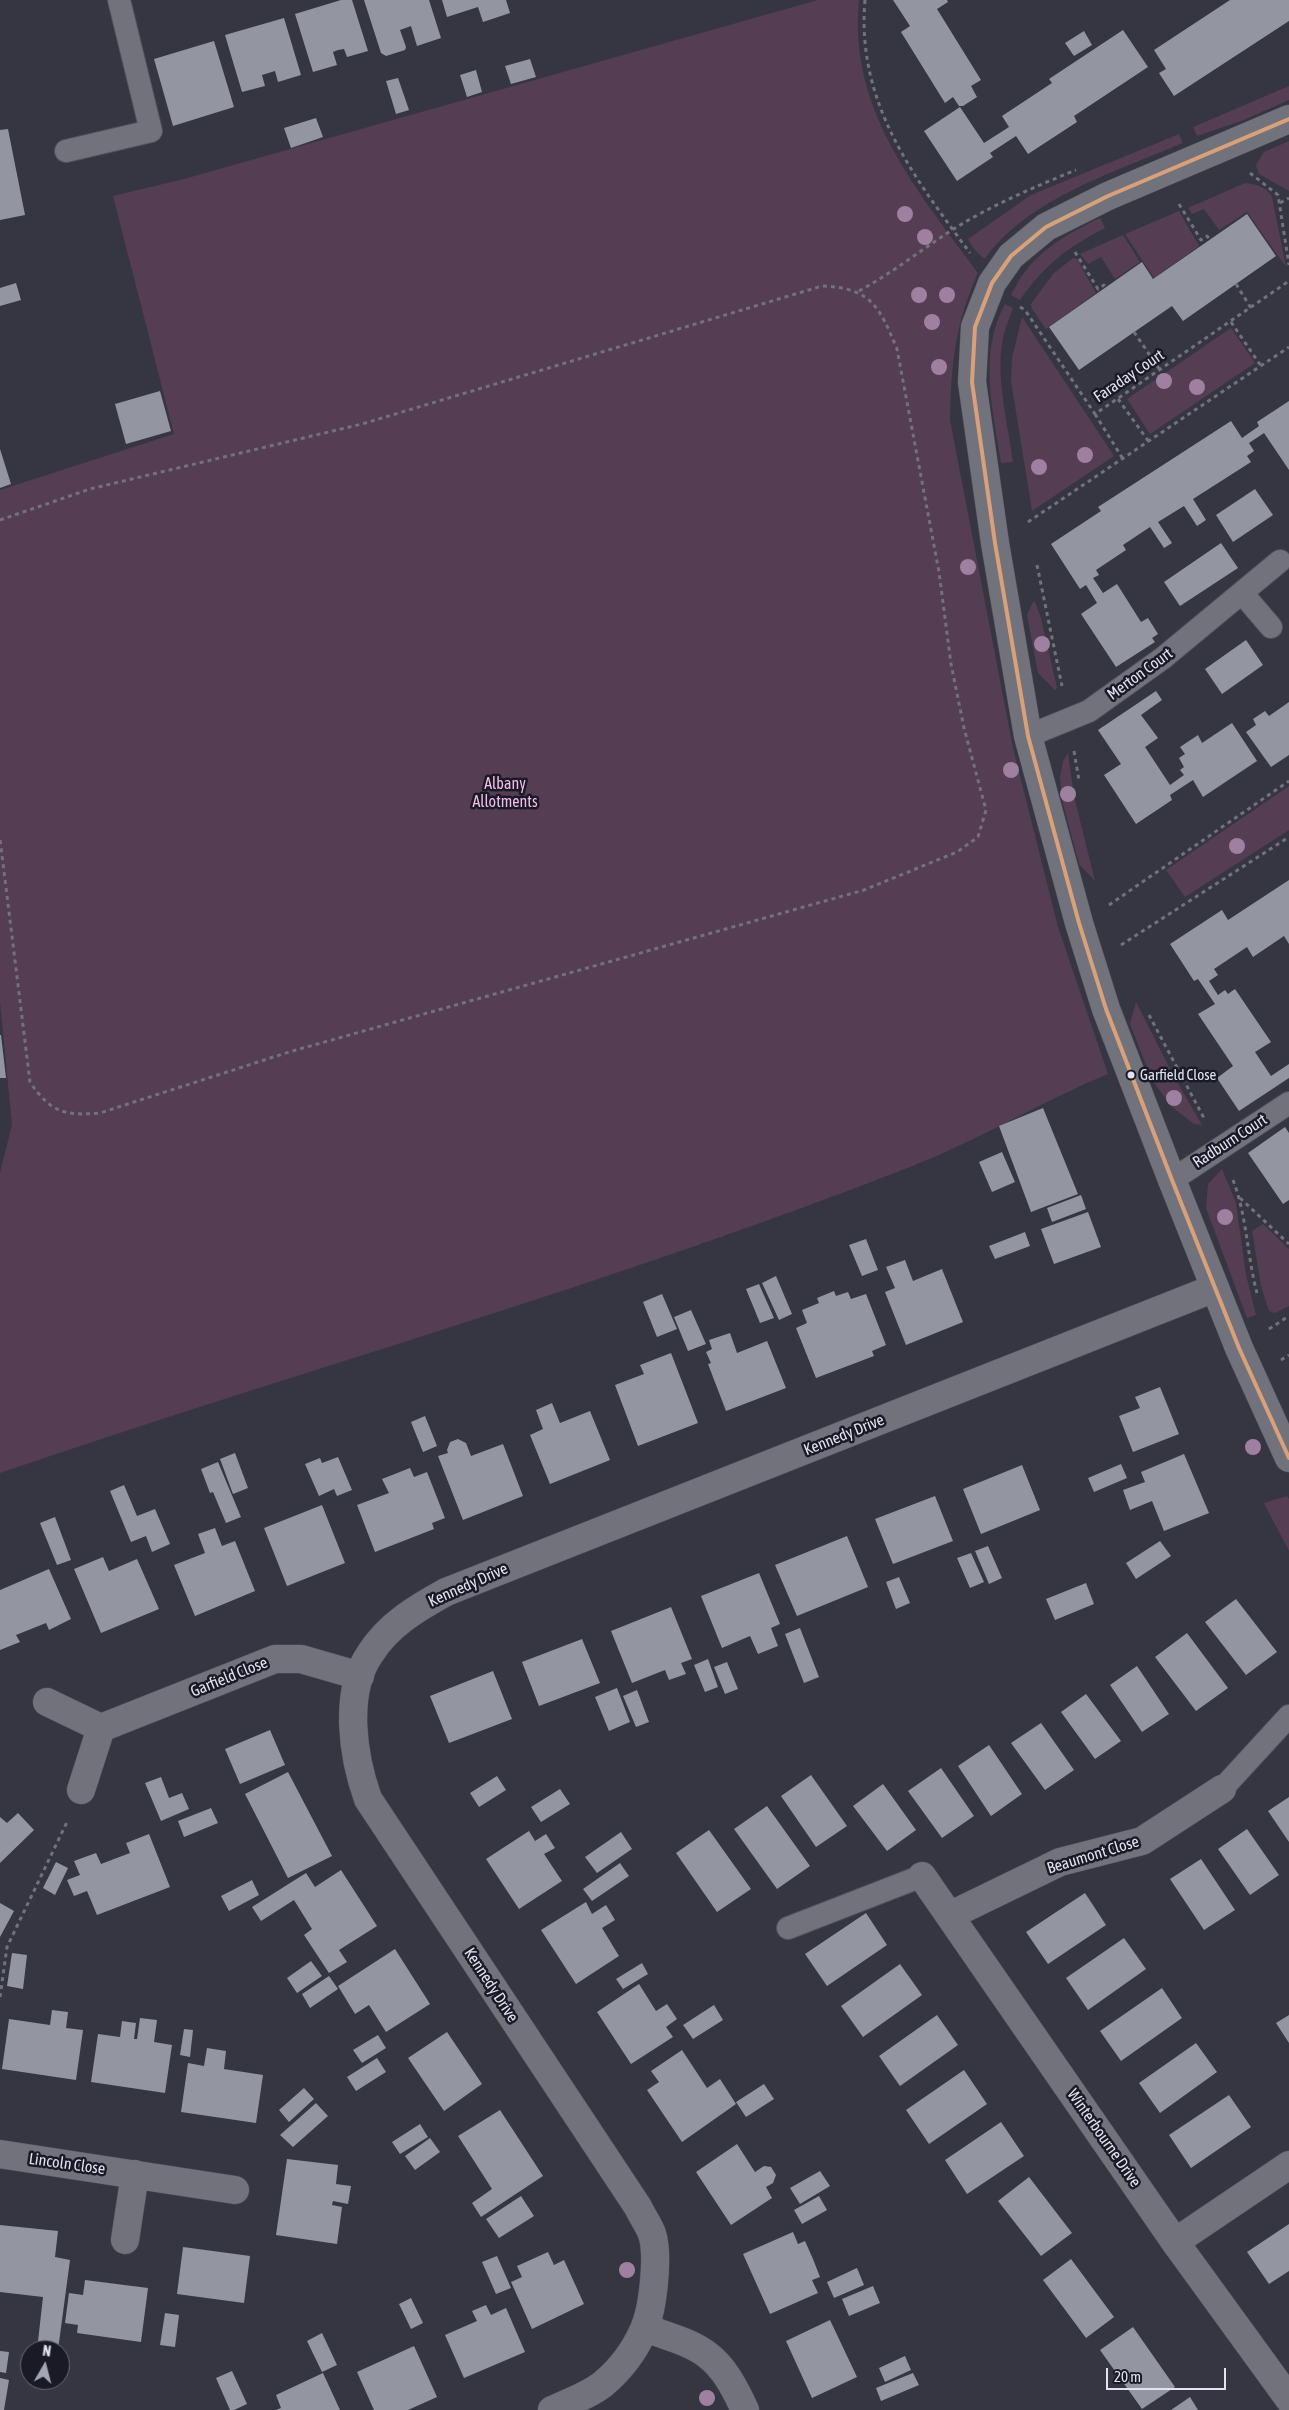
<!DOCTYPE html>
<style>
body{margin:0}
#map{position:relative;width:1289px;height:2410px;overflow:hidden;background:#363642;font-family:"Asap Condensed",sans-serif}
canvas{display:block}
.north{position:absolute;left:20px;top:2340px;width:50px;height:50px;box-sizing:border-box;background:#191a25;border:1px solid #696a77;border-radius:50%;rotate:8deg;font-size:14px;font-weight:700;line-height:20px;text-align:center;color:#e1e2f2}
.north::after{content:'';display:block;margin:auto;width:18px;height:22px;background:#a5a6b4;clip-path:polygon(50% 0,100% 100%,50% 72%,0 100%)}
.scale{position:absolute;left:1106px;top:2368px;width:120px;height:22px;box-sizing:border-box;border:2px solid #e1e2f2;border-top:0;padding-left:6px;font-size:15px;line-height:18px;white-space:nowrap;color:#e1e2f2;-webkit-text-stroke:4px #191a25;paint-order:stroke}
</style>
<div id="map">
<canvas width="1289" height="2410"></canvas>
<div class="north">N</div>
<div class="scale">20 m</div>
</div>
<script>
const c = document.querySelector('canvas').getContext('2d');
c.lineJoin = 'round';
function paint(path, color) { c.fillStyle = color; c.fill(path, 'evenodd'); }
function trace(path, color, width, dash) { c.strokeStyle = color; c.lineWidth = width; c.lineCap = dash ? 'butt' : 'round'; c.setLineDash(dash || []); c.stroke(path); }
function label(font, color, halo, rows, align = 'center') {
  c.font = font + ' "Asap Condensed",sans-serif'; c.lineWidth = 5; c.setLineDash([]); c.textBaseline = 'middle'; c.strokeStyle = halo; c.fillStyle = color; for (const [text, x, y, turn = 0] of rows) {
    c.save(); c.translate(x, y); c.rotate((+turn || 0) * Math.PI / 180); c.textAlign = isNaN(turn) ? turn : align; if (halo) c.strokeText(text, 0, 0); c.fillText(text, 0, 0); c.restore();
  }
}
paint(new Path2D(`
 M818 0H859C848 110 917 190 978 273 955 323 951 366 950 420L1013 748 1058 927 1108 1074C1042 1101 981 1139 915 1165 616 1283 304 1369 0 1473V1173L12 1125 0 1002V490L174 434 113 196 184 179Z
 M1289 86V100L1241 121 1197 136 1193 127Z
 M1179 134 1183 143C1119 170 1025 200 985 259 977 253 972 247 968 239L1031 195Z
 M1289 141V191L1259 174 1256 165 1264 152Z
 M1245 183C1256 184 1267 187 1272 197L1286 267 1247 212 1219 230 1204 209 1192 214 1188 208Z
 M1179 211 1199 246 1154 278 1125 234Z
 M1100 218 1105 228C1067 248 1045 264 1020 300L1011 295C1015 288 1019 279 1025 272 1042 248 1074 230 1100 218Z
 M1123 235 1140 262 1115 279 1101 257 1088 264 1080 254Z
 M1073 258 1077 259 1096 293 1046 329 1032 309 1031 304 1053 274Z
 M1005 304 1013 308C1010 317 1006 325 1004 334 994 372 1008 424 1013 462L1001 463C993 411 978 353 1005 304Z
 M1022 317 1114 456 1032 511 1011 381 1012 358Z
 M1231 328 1255 363 1150 434 1127 399Z
 M1033 602H1035L1041 618 1057 688 1055 690 1038 673 1027 615Z
 M1068 753 1074 796 1095 881 1079 864 1062 800 1060 777 1063 761Z
 M1289 786V830L1185 897 1166 870Z
 M1136 1002 1171 1071 1202 1125 1194 1124 1172 1107 1152 1080 1130 1024Z
 M1222 1169 1236 1203 1246 1275 1256 1315 1247 1318 1206 1208 1208 1184Z
 M1263 1224 1289 1249V1306L1275 1313 1269 1311 1261 1286 1252 1231Z
 M1287 1496 1289 1499V1551L1264 1503Z`), '#553d54');
paint(new Path2D(`
 M341 0H352L368 51 347 57 344 49 338 50 333 52 337 65 313 72 295 14Z
 M364 0H429L441 38 417 46 411 26 400 30 406 47 405 50 386 56 381 53Z
 M442 0H506L510 13 483 22 478 7 447 17Z
 M893 0H947L948 2 937 9 981 80 971 86 977 97 963 106H959L953 97 945 103 901 32 910 26Z
 M1230 0H1289V21L1174 96 1159 73 1166 69 1154 50Z
 M284 18 301 75 278 82 275 71 262 75 265 86 242 92 225 35Z
 M1123 30 1148 67 1074 116 1077 122 1028 154 1016 136 990 153 993 157 957 181 924 131 960 107 984 143 1009 127 1002 116 1052 83 1049 79Z
 M1084 31 1092 45 1074 56 1065 43Z
 M214 41 234 107 173 126 154 59Z
 M530 59 536 77 511 84 505 66Z
 M476 70 482 92 467 97 460 75Z
 M398 78 409 110 396 114 386 81Z
 M316 118 323 137 291 148 284 128Z
 M8 129 25 215 0 220V130Z
 M1247 214 1276 256 1183 321 1172 306 1079 370 1049 327 1142 262 1153 279Z
 M16 283 21 300 0 306V288Z
 M160 391 171 431 126 444 115 404Z
 M1289 401V470L1264 433 1249 443 1254 451 1247 456 1251 462 1193 499 1206 520 1197 526 1184 506 1158 522 1172 543 1164 548 1150 527 1123 545 1126 550 1096 570 1099 575 1093 578 1103 593 1117 584 1141 622 1148 618 1158 634 1152 638 1155 642 1116 667 1081 614 1097 603 1086 585 1080 589 1051 544 1101 511 1098 507 1231 421 1242 438 1259 426 1257 422Z
 M0 449 11 484 0 488Z
 M1255 489 1273 515 1233 542 1216 515Z
 M1221 543 1238 568 1180 606 1164 582Z
 M1246 640 1263 665 1222 694 1205 669Z
 M1156 691 1162 700 1141 715 1158 738 1145 747 1170 785 1184 775 1180 770 1184 767 1179 758 1185 754 1180 747 1198 735 1202 743 1232 723 1257 761 1203 797 1193 780 1170 795 1172 800 1136 824 1104 775 1121 764 1098 730Z
 M1289 702V755L1271 767 1246 732 1256 725 1253 719 1265 711 1269 716Z
 M1289 880V944L1284 936 1253 957 1247 947 1214 969 1218 975 1209 981 1218 995 1225 990 1228 994 1235 989 1271 1042 1255 1052 1271 1076 1289 1064V1078L1239 1111 1217 1078 1233 1066 1198 1014 1215 1004 1198 979 1194 981 1170 944 1222 910 1228 920Z
 M0 1035H1L6 1078H0Z
 M1043 1108 1078 1194 1031 1212 999 1126Z
 M1285 1127 1289 1133V1200L1283 1204 1248 1153Z
 M1002 1152 1015 1182 992 1192 979 1162Z
 M1081 1195 1086 1209 1052 1222 1047 1208Z
 M1088 1212 1101 1247 1054 1264 1041 1229Z
 M1025 1232 1030 1246 995 1259 989 1246Z
 M866 1239 878 1270 862 1276 849 1245Z
 M905 1260 913 1281 942 1269 963 1322 906 1345 885 1292 895 1288 886 1267Z
 M776 1276 792 1314 779 1320 762 1283Z
 M759 1284 774 1318 760 1323 746 1289Z
 M834 1291 836 1296 848 1292 851 1299 866 1294 886 1345 872 1351 874 1356 816 1378 796 1328 807 1323 802 1310 819 1303 817 1298Z
 M662 1294 677 1329 657 1337 643 1302Z
 M691 1310 706 1344 688 1351 674 1317Z
 M730 1333 737 1353 767 1341 786 1388 726 1411 708 1364 711 1363 706 1352 712 1349 709 1340Z
 M671 1353 698 1423 638 1446 615 1385 644 1374 640 1365Z
 M1160 1387 1179 1434 1133 1452 1119 1416 1140 1408 1135 1397Z
 M552 1403 560 1423 590 1411 610 1460 550 1484 530 1435 543 1429 536 1410Z
 M425 1416 437 1446 423 1452 411 1422Z
 M458 1439 466 1443 471 1456 503 1444 523 1496 463 1520 438 1456 448 1453 447 1450 450 1442Z
 M235 1453 248 1488 233 1494 220 1459Z
 M1184 1454 1209 1513 1164 1531 1152 1501 1130 1510 1123 1490 1145 1482 1141 1472Z
 M338 1457 352 1490 337 1496 334 1489 319 1496 305 1464 320 1458 322 1463Z
 M218 1462 241 1517 226 1523 213 1492 210 1493 201 1469Z
 M1121 1464 1127 1478 1094 1492 1088 1478Z
 M1022 1465 1040 1510 981 1534 963 1489Z
 M410 1468 414 1477 427 1472 445 1518 432 1523 434 1529 375 1552 357 1505 389 1493 382 1479Z
 M124 1485 137 1516 155 1509 170 1544 152 1552 146 1536 131 1542 110 1491Z
 M935 1496 953 1541 893 1564 875 1519Z
 M322 1505 345 1563 287 1586 264 1528Z
 M55 1517 71 1560 57 1565 40 1523Z
 M215 1528 222 1546 235 1541 255 1591 195 1616 174 1565 205 1553 198 1534Z
 M847 1536 868 1587 797 1616 775 1565Z
 M1160 1541 1171 1556 1136 1579 1126 1563Z
 M988 1546 1002 1578 989 1584 975 1551Z
 M971 1553 984 1582 970 1588 957 1558Z
 M103 1557 109 1571 137 1559 159 1609 101 1633 74 1569Z
 M49 1569 71 1619 49 1630 46 1623 16 1635 20 1642 0 1650V1590Z
 M759 1573 780 1624 771 1628 778 1646 758 1654 750 1636 722 1648 701 1596Z
 M899 1577 910 1603 896 1609 886 1582Z
 M1086 1583 1094 1604 1055 1620 1046 1599Z
 M1236 1599 1277 1652 1246 1675 1205 1622Z
 M671 1607 692 1659 681 1663 686 1674 669 1680 665 1670 632 1683 611 1631Z
 M800 1628 819 1677 804 1683 785 1634Z
 M1187 1633 1228 1688 1196 1711 1155 1657Z
 M582 1639 600 1683 539 1706 522 1662Z
 M708 1659 718 1687 705 1692 694 1665Z
 M727 1662 738 1689 725 1694 714 1667Z
 M1137 1666 1169 1714 1142 1732 1110 1685Z
 M493 1671 512 1719 449 1743 430 1696Z
 M617 1688 630 1722 609 1731 595 1697Z
 M637 1690 649 1722 636 1727 623 1696Z
 M1086 1694 1121 1741 1095 1759 1061 1712Z
 M1041 1723 1074 1770 1045 1790 1011 1743Z
 M270 1730 285 1765 240 1784 225 1749Z
 M989 1745 1022 1794 991 1816 958 1766Z
 M941 1768 974 1816 942 1838 908 1791Z
 M288 1772 332 1856 288 1878 245 1794Z
 M811 1775 847 1826 816 1847 781 1796Z
 M497 1776 506 1790 479 1807 470 1793Z
 M161 1777 169 1798 182 1793 189 1809 161 1821 145 1783Z
 M883 1784 916 1830 887 1851 853 1806Z
 M560 1789 570 1804 541 1822 531 1807Z
 M1289 1797V1842L1268 1811Z
 M767 1806 810 1866 777 1889 734 1829Z
 M211 1808 218 1823 184 1837 178 1821Z
 M18 1813 34 1830 0 1863V1817L7 1823Z
 M1247 1829 1279 1875 1250 1895 1218 1849Z
 M709 1830 751 1889 717 1912 676 1853Z
 M529 1831 535 1841 546 1834 555 1848 544 1854 562 1881 519 1909 486 1859Z
 M621 1832 632 1849 597 1873 585 1857Z
 M149 1834 170 1887 97 1915 87 1891 74 1896 67 1880 80 1875 74 1861 96 1853 101 1864 130 1853 126 1843Z
 M1201 1859 1235 1910 1204 1930 1170 1879Z
 M56 1862 68 1868 55 1895 43 1888Z
 M620 1863 629 1876 592 1901 583 1889Z
 M341 1870 377 1926 339 1950 347 1962 329 1973 304 1935 312 1929 294 1900 261 1921 252 1907 306 1873 315 1887Z
 M252 1880 259 1895 229 1911 221 1896Z
 M1085 1893 1106 1925 1048 1964 1026 1932Z
 M586 1902 592 1914 606 1905 615 1920 602 1928 619 1956 576 1984 541 1930Z
 M0 1903 14 1911 0 1937Z
 M866 1913 887 1945 827 1986 805 1954Z
 M1124 1938 1146 1969 1088 2010 1066 1978Z
 M395 1949 430 2004 386 2032 369 2005 355 2014 338 1986Z
 M12 1953 27 1955 23 1989 7 1986Z
 M311 1961 322 1976 297 1993 287 1978Z
 M642 1963 648 1974 623 1989 616 1979Z
 M900 1964 922 1995 863 2037 841 2006Z
 M329 1976 338 1989 310 2008 302 1994Z
 M639 1984 656 2011 667 2004 677 2019 666 2027 673 2037 631 2064 597 2012Z
 M1162 1988 1182 2018 1121 2061 1100 2031Z
 M714 2005 723 2020 693 2039 683 2025Z
 M52 2010 68 2012 66 2028 83 2030 76 2080 2 2069 9 2019 50 2025Z
 M937 2015 958 2045 900 2086 879 2056Z
 M1289 2015V2043L1276 2023Z
 M140 2018 157 2020 154 2042 172 2045 165 2093 91 2082 98 2034 120 2037 122 2021 136 2023 134 2039H137Z
 M184 2029 193 2030 190 2057 180 2055Z
 M447 2032 482 2084 444 2111 408 2058Z
 M378 2035 386 2048 362 2063 353 2050Z
 M1196 2043 1217 2072 1160 2113 1139 2083Z
 M207 2048 226 2051 224 2069 263 2075 256 2123 181 2112 188 2063 204 2066Z
 M682 2050 707 2088 720 2079 736 2104 682 2142 647 2090 659 2082 651 2071Z
 M377 2058 386 2072 356 2091 347 2077Z
 M964 2070 987 2104 929 2144 906 2110Z
 M764 2084 774 2099 746 2117 736 2102Z
 M304 2088 314 2099 289 2122 279 2110Z
 M1229 2095 1251 2127 1191 2168 1169 2135Z
 M316 2103 328 2116 293 2147 280 2135Z
 M500 2110 543 2176 481 2217 472 2203 492 2189 458 2136Z
 M1001 2122 1024 2156 967 2194 945 2160Z
 M420 2124 428 2137 400 2154 392 2142Z
 M430 2138 440 2152 415 2170 405 2156Z
 M737 2144 755 2172 764 2166 771 2167 776 2175 773 2183 766 2187 772 2198 731 2225 696 2172Z
 M287 2159 338 2165 336 2184 351 2186 348 2204 333 2201 332 2205 342 2207 337 2244 276 2235Z
 M820 2171 830 2186 800 2204 790 2188Z
 M1029 2177 1072 2233 1041 2256 998 2201Z
 M521 2196 534 2216 499 2238 486 2219Z
 M819 2196 827 2210 802 2224 794 2210Z
 M1289 2224V2271L1269 2284 1247 2252Z
 M0 2225 58 2231 55 2257 70 2260 58 2350H37L43 2297 0 2292Z
 M793 2232 798 2244 805 2241 813 2259 820 2277 812 2280 818 2293 770 2314 743 2254Z
 M183 2247 250 2256 244 2303 177 2294Z
 M548 2252 554 2265 564 2260 584 2304 532 2329 511 2282 522 2277 517 2266Z
 M497 2256 511 2288 496 2294 482 2262Z
 M1071 2259 1114 2317 1086 2338 1043 2280Z
 M857 2268 864 2285 834 2298 827 2282Z
 M85 2280 148 2288 141 2342 77 2333 78 2325 65 2323 69 2293 83 2295Z
 M873 2286 880 2303 849 2316 842 2299Z
 M411 2298 423 2323 411 2329 399 2304Z
 M486 2305 491 2315 506 2308 525 2352 464 2378 445 2335 477 2321 472 2311Z
 M165 2313 179 2315 175 2347 160 2345Z
 M830 2320 857 2377 812 2398 786 2341Z
 M1133 2327 1175 2387 1142 2409 1100 2350Z
 M322 2333 337 2365 322 2372 307 2341Z
 M414 2346 437 2397 408 2410H374L357 2372Z
 M0 2351 9 2352 6 2373 0 2372Z
 M905 2356 911 2370 885 2382 879 2368Z
 M232 2371 247 2404 234 2410H230L216 2378Z
 M323 2373 340 2410H276L281 2408 276 2395Z
 M913 2373 919 2385 881 2401 876 2388Z
 M0 2378 9 2380 4 2410H0Z
 M1190 2397 1198 2410H1171Z`), '#9396a0');
const service = new Path2D(`
 M66 151 151 131 119 0
 M1242 593 1271 627
 M1028 736 1089 711 1163 658 1280 561
 M1172 1180 1289 1103
 M1222 1789 1289 1716
 M788 1928 922 1876`);
const minor = new Path2D(`
 M47 1702 101 1728 81 1790
 M101 1728 275 1659H301L360 1676
 M922 1876 1175 2242 1289 2399
 M951 1915 1060 1862 1142 1841 1222 1789
 M0 2154 235 2190
 M125 2240 135 2174
 M1175 2242 1289 2165
 M645 2328C703 2348 718 2351 745 2410
 M552 2410C569 2402 588 2396 603 2384 621 2369 635 2350 644 2329 653 2309 659 2255 652 2234 649 2225 642 2216 638 2207L368 1799C353 1757 343 1693 370 1654 388 1625 417 1608 446 1592L1215 1288`);
const tertiary = new Path2D(`
 M1289 119 1108 196 1046 227 1011 256 992 283 975 327 972 382 995 543 1028 736 1079 923 1106 1009 1172 1180 1239 1348 1289 1458`);
trace(service, '#51525d', 24);
trace(minor, '#51525d', 29);
trace(tertiary, '#51525d', 29);
trace(new Path2D(`
 M865 0C856 102 913 176 970 253
 M1250 173 1278 195 1289 265
 M1280 203 1289 198
 M1179 204 1201 240 1207 236 1210 240
 M1075 252 1098 289 1104 285 1106 287
 M1236 284 1251 308
 M859 291C892 273 921 250 952 230 990 206 1034 187 1076 170
 M1020 307 1025 310 1095 414 1289 281
 M1231 322 1261 366
 M1134 332 1160 370
 M1118 399 1149 442
 M1095 414 1123 459
 M0 520 90 489 362 424 822 286C871 288 879 306 897 349L939 572 951 664 964 728 986 810 978 837 957 852 864 890 289 1052 100 1113C65 1116 51 1113 30 1082L0 839
 M1028 522 1289 347
 M1037 565 1062 686
 M1074 751 1079 780
 M1109 905 1289 781
 M1121 945 1289 837
 M1149 1015 1205 1120
 M1233 1180C1247 1216 1247 1256 1257 1293
 M1240 1198 1289 1244
 M1269 1329 1289 1316
 M1281 1360 1289 1355
 M0 1997 7 1947 67 1822`), '#72727c', 3, [4, 4]);
trace(service, '#72727d', 22);
trace(minor, '#72727d', 28);
trace(tertiary, '#72727d', 28);
trace(new Path2D(`
 M1289 119 1108 196 1046 227 1011 256 992 283 975 327 972 382 995 543 1028 736 1079 923 1106 1009 1172 1180 1239 1348 1289 1458`), '#d9a179', 4);
c.fillStyle = '#9f80a0';
for (const [x, y] of [
 [905,214],
 [925,237],
 [919,295],
 [947,295],
 [932,322],
 [939,367],
 [1164,381],
 [1197,387],
 [1085,455],
 [1039,467],
 [968,567],
 [1042,644],
 [1011,770],
 [1068,794],
 [1237,846],
 [1174,1098],
 [1225,1217],
 [1253,1447],
 [627,2270],
 [707,2398]
]) { c.beginPath(); c.arc(x, y, 8, 0, 2 * Math.PI); c.fill(); }
for (const [x, y, r, color] of [
 [1131,1075,4.5,"#e1e2f2"]
]) { const dot = new Path2D(); dot.arc(x, y, r, 0, 2 * Math.PI); c.fillStyle = color; c.fill(dot); trace(dot, '#191a25', 2); }
label('15px', '#e1e2f2', '#191a25', [
 ["Garfield Close",1140,1075]
], 'left');
label('16px', '#e1e2f2', '#191a25', [
 ["Faraday Court",1129,376,-34],
 ["Merton Court",1140,674,-36],
 ["Radburn Court",1230,1141,-33],
 ["Kennedy Drive",844,1435,-22],
 ["Kennedy Drive",468,1585,-24],
 ["Garfield Close",229,1677,-22],
 ["Beaumont Close",1093,1855,-17],
 ["Kennedy Drive",491,1985,57],
 ["Winterbourne Drive",1104,2138,55],
 ["Lincoln Close",67,2164,8]
]);
label('16px', '#f5bced', '#191a25', [
 ["Albany",505,784],
 ["Allotments",505,802]
]);
</script>
